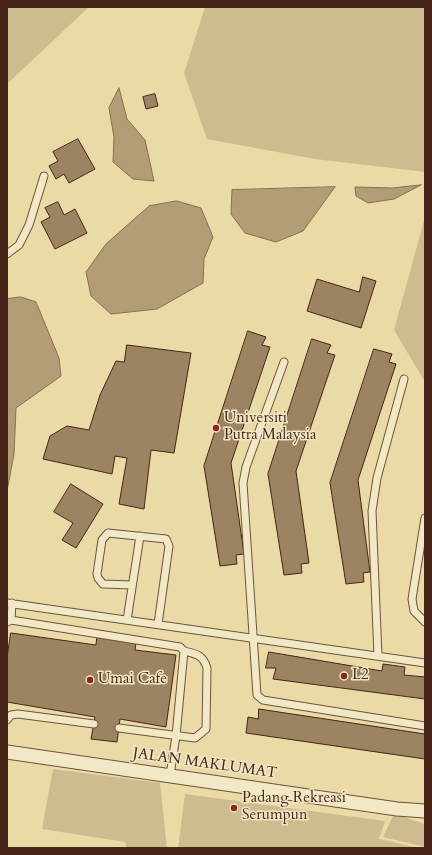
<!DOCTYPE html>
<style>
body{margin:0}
#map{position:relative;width:432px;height:855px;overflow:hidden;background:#eadba6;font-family:Cardo,serif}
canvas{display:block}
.frame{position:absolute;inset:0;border:8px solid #472418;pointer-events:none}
</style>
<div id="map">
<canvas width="432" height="855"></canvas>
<div class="frame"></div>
</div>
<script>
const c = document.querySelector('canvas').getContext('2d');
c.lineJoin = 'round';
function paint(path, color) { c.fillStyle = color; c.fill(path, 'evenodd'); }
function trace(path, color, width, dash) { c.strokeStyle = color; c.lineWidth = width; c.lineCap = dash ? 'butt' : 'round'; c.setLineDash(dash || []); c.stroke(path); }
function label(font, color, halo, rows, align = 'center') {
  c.font = font + ' Cardo,serif'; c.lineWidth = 3; c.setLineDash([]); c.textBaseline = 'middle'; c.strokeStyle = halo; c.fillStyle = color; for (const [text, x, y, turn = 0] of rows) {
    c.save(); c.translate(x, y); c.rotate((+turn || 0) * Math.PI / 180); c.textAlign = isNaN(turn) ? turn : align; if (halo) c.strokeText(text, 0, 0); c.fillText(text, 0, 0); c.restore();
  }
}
paint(new Path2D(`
 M7 7H89L7 84Z
 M205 7H425V172L315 159 207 139 184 73Z
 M425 217V382L394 330Z
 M53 769 160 783 167 848H127L125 842 42 829Z
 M185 794 385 821 379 839 418 848H178Z
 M394 814 425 824V847L383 837Z`), '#cebc8e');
const water = new Path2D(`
 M119 88 127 119 145 140 154 181 133 179 113 162 114 137 109 108Z
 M421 185 394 199 368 203 356 196 355 187 392 188Z
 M335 187 303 231 276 242 245 233 231 214 232 190Z
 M177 201 201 208 213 237 204 259 203 283 157 309 111 314 91 296 86 272 106 244 149 206Z
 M21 297 36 302 59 358 61 376 16 408 14 454 7 491V299Z`);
paint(water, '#b39d76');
trace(water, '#886d50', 1);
const building = new Path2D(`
 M155 94 158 106 146 109 143 97Z
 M78 139 95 169 69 183 64 174 56 179 49 166 58 161 53 152Z
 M58 202 64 215 75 209 87 233 55 249 41 222 50 217 45 208Z
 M363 277 376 281 361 328 307 311 317 279 359 292Z
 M248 331 266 337 262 345 270 347 231 463 244 554 236 555 237 564 220 566 204 466Z
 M312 339 331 345 327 353 335 355 296 471 309 563 301 564 302 573 284 575 268 474Z
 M127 345 191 353 174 453 151 450 144 509 119 504 127 458 115 456 112 474 43 459 50 436 67 426 89 430 100 395 116 361 124 362Z
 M374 349 392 354 389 362 396 364 358 480 370 572 363 573 364 582 346 584 330 483Z
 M71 484 103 504 76 548 62 540 73 523 54 512Z
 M11 633 96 645 97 635 136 642 135 650 176 655 166 727 120 719 117 742 91 739 95 717 7 702V658Z
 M269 652 382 671 383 664 405 667 404 675 425 677V699L273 679 276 668H266Z
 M259 709 425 734V759L246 733 248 717 258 719Z`);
paint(building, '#9c8362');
trace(building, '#472418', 1);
const service = new Path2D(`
 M7 254 19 245 29 225 44 176
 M284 362 246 467 243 483 257 695 263 700 425 726
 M425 518 412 599 414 611 425 622
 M132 585 103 584 98 578 97 574 102 540 108 533 166 539 169 546 158 624
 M7 603 425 663
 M11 620 12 603
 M127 620 140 536
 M7 622 11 620 180 647 184 651 176 736 170 775
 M378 656 372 511 377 478 404 379
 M7 720 11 715 18 714 94 724
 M119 728 195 738 206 729 207 668C203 655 197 654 184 651`);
const minor = new Path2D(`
 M7 752 397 809 425 811`);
trace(service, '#70523c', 9);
trace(minor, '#70523c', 15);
trace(service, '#f1e8c5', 7);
trace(minor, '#f1e8c5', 13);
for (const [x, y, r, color] of [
 [216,428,4,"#8f2418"],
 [344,676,4,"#8f2418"],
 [90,680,4,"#8f2418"],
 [234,808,4,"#8f2418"]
]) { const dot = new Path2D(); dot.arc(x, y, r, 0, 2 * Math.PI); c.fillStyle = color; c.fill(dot); trace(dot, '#f1e8c5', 1.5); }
label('15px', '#472418', '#f1e8c5', [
 ["Universiti",224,419],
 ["Putra Malaysia",224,436],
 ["L2",352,676],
 ["Umai Cafe",98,680],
 ["Padang Rekreasi",242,799],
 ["Serumpun",242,816]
], 'left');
label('15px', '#472418', '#f1e8c5', [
 ["JALAN MAKLUMAT",205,764,8]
]);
</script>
